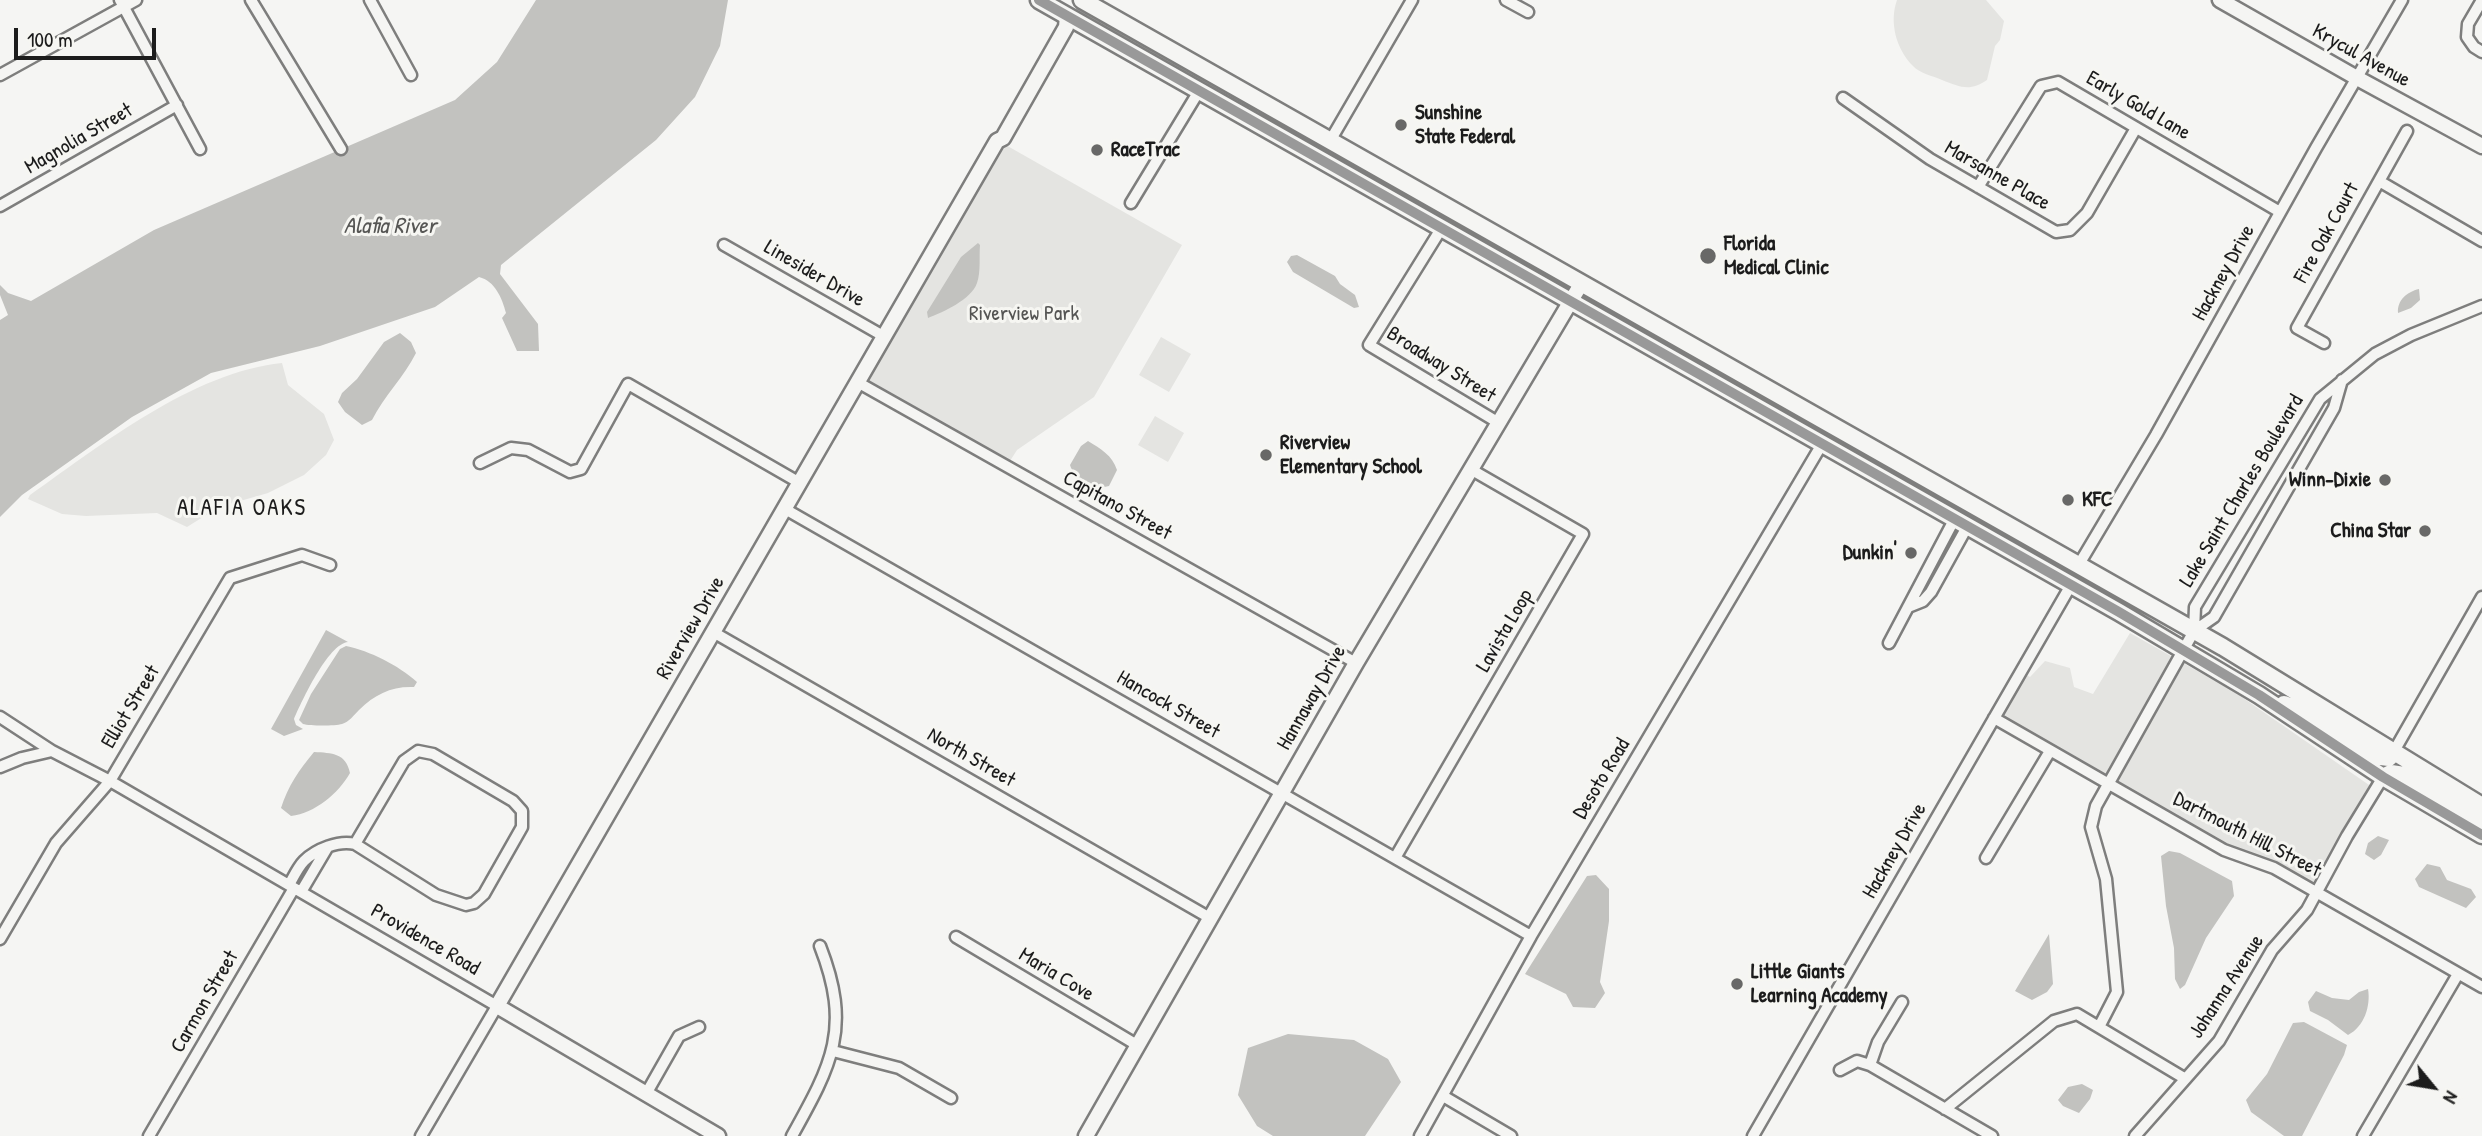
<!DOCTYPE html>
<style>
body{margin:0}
#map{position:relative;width:2482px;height:1136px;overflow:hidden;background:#f5f5f3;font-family:"Patrick Hand",sans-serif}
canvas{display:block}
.north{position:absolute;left:2398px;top:1052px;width:70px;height:70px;-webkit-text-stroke:5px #f6f6f2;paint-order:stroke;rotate:120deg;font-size:19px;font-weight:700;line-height:28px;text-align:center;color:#1c1c1c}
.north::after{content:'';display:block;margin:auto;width:24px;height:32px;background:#1c1c1c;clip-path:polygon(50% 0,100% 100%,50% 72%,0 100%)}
.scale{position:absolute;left:14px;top:28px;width:142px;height:32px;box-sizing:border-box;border:4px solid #1c1c1c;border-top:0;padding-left:9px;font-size:21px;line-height:24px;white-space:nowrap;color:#1c1c1c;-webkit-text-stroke:5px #f6f6f2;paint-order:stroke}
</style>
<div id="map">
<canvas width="2482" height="1136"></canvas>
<div class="north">N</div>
<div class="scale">100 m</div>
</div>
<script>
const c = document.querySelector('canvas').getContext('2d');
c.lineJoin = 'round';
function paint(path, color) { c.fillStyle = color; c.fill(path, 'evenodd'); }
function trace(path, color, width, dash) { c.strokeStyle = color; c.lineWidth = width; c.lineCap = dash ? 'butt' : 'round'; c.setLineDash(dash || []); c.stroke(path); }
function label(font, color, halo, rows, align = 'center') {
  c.font = font + ' "Patrick Hand",sans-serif'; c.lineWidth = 6; c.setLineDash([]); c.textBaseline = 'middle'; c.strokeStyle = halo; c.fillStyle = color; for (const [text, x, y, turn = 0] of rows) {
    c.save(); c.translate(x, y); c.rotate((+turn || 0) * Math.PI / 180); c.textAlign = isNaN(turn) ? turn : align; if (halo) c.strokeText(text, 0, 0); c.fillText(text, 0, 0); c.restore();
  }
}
paint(new Path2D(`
 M1897 0H1986L2004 21 2000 40 1995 46 1987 80C1970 92 1960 87 1942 80 1933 76 1919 73 1913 66 1896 49 1889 22 1897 0Z
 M1004 144 1182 245 1094 397 1017 450 1008 464 866 382Z
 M1161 337 1191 354 1169 392 1139 375Z
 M282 363 288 385 324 414 334 440 326 455 304 475 268 493 219 507 187 527 157 513 86 516 62 514 28 499 30 495C101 445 193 372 282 363Z
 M1155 416 1184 433 1168 462 1138 445Z
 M2130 633 2233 691 2372 787 2316 883 2259 858 2208 839 1996 718 2023 673 2030 677 2045 661 2070 668 2074 687 2093 694Z`), '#e4e4e1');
paint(new Path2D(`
 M536 0H728L720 46 695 97 656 140 501 265 500 274 538 324 539 351H517L502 318 506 313C502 298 495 281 479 277L435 307 320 346 211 373 132 417 22 495 0 517V320L8 315 0 295V285L8 293 31 301 154 230 455 100 497 62Z
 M978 243 980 245C979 256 981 272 977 283 971 300 943 312 928 318L927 312 961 257Z
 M1297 255 1335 276 1340 284 1355 295 1359 307 1354 308 1293 272 1287 262 1291 256Z
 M2419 289 2420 300 2411 308 2398 313C2397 300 2407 292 2419 289Z
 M400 333 411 342 416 353C404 377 384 396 372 420L362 425 345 412 338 402 342 393 357 379 384 342Z
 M1088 441C1101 449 1112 455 1117 470L1109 486C1095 491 1074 479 1070 465L1081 446Z
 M326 630 348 642C328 644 302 701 294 719L296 725 303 729 284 736 271 729Z
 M346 646C370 651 398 665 417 682L414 687C392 686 375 694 359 710 354 715 349 722 342 724 335 726 310 726 303 724L299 720 311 694 340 649Z
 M314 752C332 753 346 753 350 773 338 794 315 813 291 816L281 808C288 786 299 770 314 752Z
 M2378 836 2389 840 2381 855 2374 860 2365 854 2368 843Z
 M2169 851 2180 853 2232 881 2234 896 2206 938 2185 985 2180 989 2175 979 2174 948 2166 906 2161 856Z
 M2427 864 2440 867 2447 880 2471 889 2476 897 2466 908 2419 887 2415 879Z
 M1596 875 1609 889V921L1600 982 1605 993 1595 1008 1573 1007 1566 994 1525 974 1587 876Z
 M2049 934 2053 984 2047 992 2032 1000 2015 991Z
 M2368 989C2371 1006 2364 1027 2348 1035L2328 1020 2310 1011 2308 1002 2316 991 2332 998 2349 1000 2359 992Z
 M2304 1022 2347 1045 2344 1055 2302 1136H2284L2251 1112 2246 1100 2267 1074 2293 1023Z
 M1288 1034 1354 1040 1388 1059 1401 1082 1365 1136H1273L1257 1126 1238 1095 1248 1048Z
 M2082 1084 2093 1090 2090 1099 2079 1113 2063 1106 2058 1100 2068 1087Z`), '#c2c2bf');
const street = new Path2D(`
 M120 0 200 149
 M251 0 341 149
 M370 0 411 75
 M1506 0 1528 12
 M2482 0 2468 24 2467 37 2474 47 2482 52
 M0 75 136 0
 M1843 98 1930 159 2056 232 2070 230 2087 213 2136 128
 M1330 141 1412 0
 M2379 181 2482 241
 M1978 187 2041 86 2058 82 2280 212
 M1131 203 1199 91
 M0 206 177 105
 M1441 229 1369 345 1499 423
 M724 245 885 337
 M2324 343 2297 328 2407 131
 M859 383 1356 663
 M480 463 511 448 528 450 570 472 581 469 628 384 800 483
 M785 509 1531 936
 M2078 566 2156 435 2316 148 2402 0
 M1908 607 1923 601 1931 592 1967 527
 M2194 631 2195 607 2320 399 2375 354 2411 335 2482 306
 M713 632 1210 918
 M1889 643 1954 520
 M0 717 52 751
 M1994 718 2224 850 2274 868 2482 987
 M2393 753 2482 597
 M0 767 22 758 52 751 110 781 497 1006 421 1136
 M1395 858 1583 534 1472 470
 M1986 858 2050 751
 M289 885C293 878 298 867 304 861 316 849 339 840 355 844L436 895 466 905 474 903 484 894 522 827V811L513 801 433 754 418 751 404 761 355 844
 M301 892 327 848
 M956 937 1137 1045
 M0 939 56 843 110 781 230 578 302 555 330 565
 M2099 1027 2117 992 2106 879 2091 827 2096 806 2194 631 2214 617 2334 408 2342 380
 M833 1051 899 1068 951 1098
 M1870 1065 1878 1042 1902 1002
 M1840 1070 1857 1061 1870 1065 1992 1136
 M646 1094 679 1036 699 1027
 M1443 1096 1511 1136
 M1945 1109 2054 1021 2077 1014 2184 1078
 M149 1136 294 888
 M792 1136C832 1064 852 1028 820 946
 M1420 1136 1531 936 1822 444
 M1753 1136 2071 585
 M2135 1136 2219 1041 2272 950 2307 910 2347 836 2383 777
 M2363 1136 2458 974`);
const secondary = new Path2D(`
 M2220 0 2357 78 2482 146
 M718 1136 497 1006 997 141 1003 138 1066 27 1067 16
 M1086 1136 1356 663 1581 284`);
const primary = new Path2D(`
 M1039 0 2119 612 2259 695 2383 777 2482 835
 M1082 0 2223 647 2482 806
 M2284 704 2306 713 2373 756 2389 758 2393 753
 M2383 777 2391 773 2404 775 2482 818`);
trace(street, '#7e7e7d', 15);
trace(secondary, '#7e7e7d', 19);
trace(primary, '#7e7e7d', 21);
trace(street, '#f5f5f3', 10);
trace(secondary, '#f5f5f3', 14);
trace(primary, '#f5f5f3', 16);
trace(new Path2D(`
 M1039 0 2119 612 2259 695 2383 777 2482 835`), '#999', 10);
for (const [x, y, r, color] of [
 [1401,125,7,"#686867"],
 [1097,150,7,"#686867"],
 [1708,256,9,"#686867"],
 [1266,455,7,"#686867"],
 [2385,480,7,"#686867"],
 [2068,500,7,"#686867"],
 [2425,531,7,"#686867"],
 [1911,553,7,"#686867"],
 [1737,984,7,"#686867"]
]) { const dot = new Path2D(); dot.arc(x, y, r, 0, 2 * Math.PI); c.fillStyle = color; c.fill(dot); trace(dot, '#f6f6f2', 2.5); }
label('21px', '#1c1c1c', '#f6f6f2', [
 ["Krycul Avenue",2361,56,29],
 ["Early Gold Lane",2138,106,30],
 ["Magnolia Street",79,139,-30],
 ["Marsanne Place",1997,176,30],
 ["Fire Oak Court",2327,233,-61],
 ["Hackney Drive",2224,273,-61],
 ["Linesider Drive",814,274,30],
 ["Broadway Street",1441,365,32],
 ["Lake Saint Charles Boulevard",2242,491,-59],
 ["Capitano Street",1117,506,29],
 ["Riverview Drive",691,628,-60],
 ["Lavista Loop",1505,631,-60],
 ["Hannaway Drive",1312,698,-60],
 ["Hancock Street",1168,705,30],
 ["Elliot Street",131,707,-59],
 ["North Street",971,758,30],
 ["Desoto Road",1602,779,-59],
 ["Dartmouth Hill Street",2247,835,27],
 ["Hackney Drive",1895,851,-60],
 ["Providence Road",425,940,30],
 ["Maria Cove",1056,975,31],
 ["Johanna Avenue",2227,987,-57],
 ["Carmon Street",205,1002,-60]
]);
label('bold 21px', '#1c1c1c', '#f6f6f2', [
 ["Sunshine",1415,113],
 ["State Federal",1415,137],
 ["RaceTrac",1111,150],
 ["Florida",1724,244],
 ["Medical Clinic",1724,268],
 ["Riverview",1280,443],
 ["Elementary School",1280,467],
 ["Winn-Dixie",2371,480,"right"],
 ["KFC",2082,500],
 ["China Star",2411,531,"right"],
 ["Dunkin'",1897,553,"right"],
 ["Little Giants",1751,972],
 ["Learning Academy",1751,996]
], 'left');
label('21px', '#545453', '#f6f6f2', [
 ["Riverview Park",1024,314]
]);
label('italic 23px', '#565654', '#f6f6f2', [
 ["Alafia River",390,227]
]);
c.letterSpacing = '2px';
label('23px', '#1c1c1c', '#f6f6f2', [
 ["ALAFIA OAKS",242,509]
]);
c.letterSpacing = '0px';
</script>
